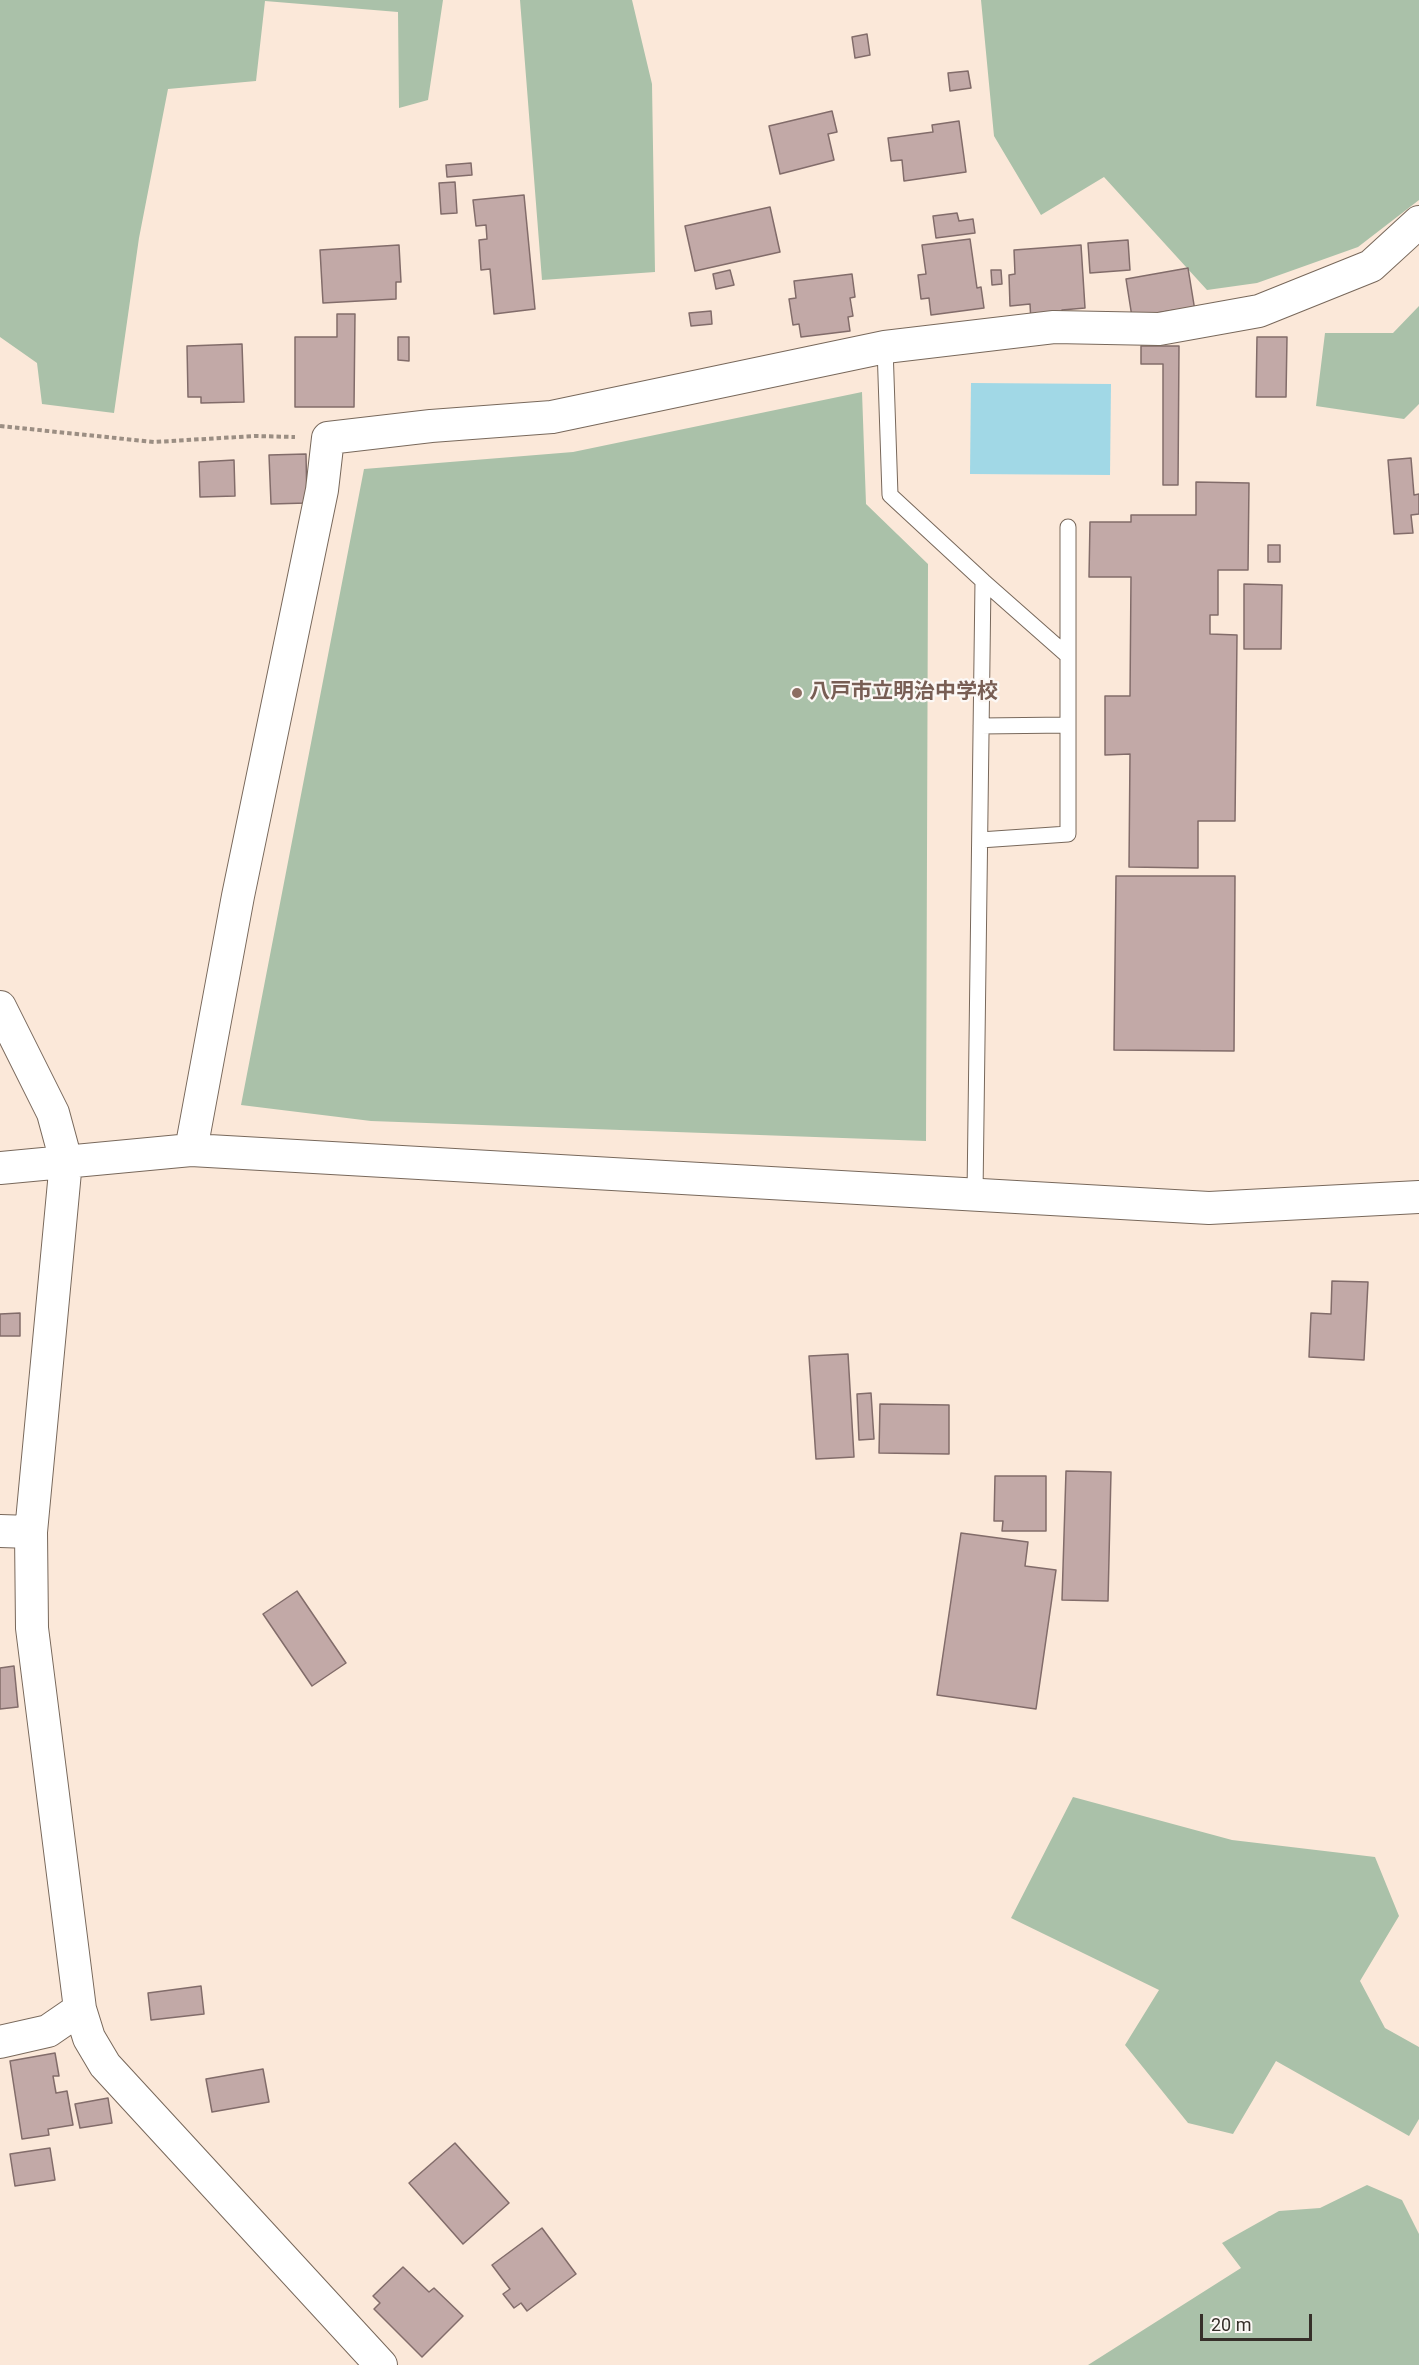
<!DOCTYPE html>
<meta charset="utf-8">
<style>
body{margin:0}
#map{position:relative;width:1419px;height:2365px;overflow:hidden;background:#fbe8d9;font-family:Roboto,sans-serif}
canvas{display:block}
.scale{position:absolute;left:1200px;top:2314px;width:112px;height:27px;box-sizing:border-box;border:3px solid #362f29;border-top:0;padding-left:8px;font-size:18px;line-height:21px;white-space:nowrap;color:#362f29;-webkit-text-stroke:4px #fcf8f5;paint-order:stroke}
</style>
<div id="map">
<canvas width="1419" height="2365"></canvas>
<div class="scale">20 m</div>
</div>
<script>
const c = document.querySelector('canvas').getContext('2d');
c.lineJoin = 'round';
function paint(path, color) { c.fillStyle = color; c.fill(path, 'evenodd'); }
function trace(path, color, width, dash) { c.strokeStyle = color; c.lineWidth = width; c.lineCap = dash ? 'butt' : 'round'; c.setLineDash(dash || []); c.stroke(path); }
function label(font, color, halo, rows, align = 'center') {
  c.font = font + ' Roboto,"Noto Sans JP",sans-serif'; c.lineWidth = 4.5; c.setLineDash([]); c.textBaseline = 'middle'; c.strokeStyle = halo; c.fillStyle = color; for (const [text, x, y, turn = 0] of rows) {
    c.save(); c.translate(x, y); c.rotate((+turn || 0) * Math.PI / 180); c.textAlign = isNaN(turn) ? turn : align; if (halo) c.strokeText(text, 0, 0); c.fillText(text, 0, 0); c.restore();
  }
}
paint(new Path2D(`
 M0 0H443L428 100 399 108 398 12 265 1 256 81 168 89 139 238 114 413 42 404 37 363 0 337Z
 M520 0H632L652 84 655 272 542 280Z
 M981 0H1419V200L1358 247 1257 283 1207 290 1104 177 1041 215 994 136Z
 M1419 306V404L1404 419 1316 406 1325 333H1393Z
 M862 392 866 504 928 564 926 1141 371 1121 241 1105 364 469 573 452Z
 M1073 1797 1232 1840 1375 1857 1399 1916 1360 1981 1385 2028 1419 2047V2119L1409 2136 1276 2061 1233 2134 1188 2123 1125 2045 1159 1990 1011 1918Z
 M1367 2185 1402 2200 1419 2234V2365H1088L1241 2268 1222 2243 1279 2211 1320 2208Z`), '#aac1a9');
paint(new Path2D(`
 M971 383 1111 384 1110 475 970 474Z`), '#a1d8e6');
const building = new Path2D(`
 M867 34 870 55 855 58 852 37Z
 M968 71 971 88 950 91 948 73Z
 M832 111 837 132 828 134 834 160 780 174 769 126Z
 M959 121 966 172 904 181 902 160 891 161 888 138 933 132 932 125Z
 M471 163 472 175 447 177 446 165Z
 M455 182 457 213 441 214 439 183Z
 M524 195 535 309 494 314 490 269 481 270 479 240 487 239 486 225 476 226 473 200Z
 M770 207 780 252 695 271 685 226Z
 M957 213 959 221 973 219 975 233 936 238 933 216Z
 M970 239 977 288 981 287 984 308 931 315 929 298 921 299 918 275 926 274 922 245Z
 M1128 240 1130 270 1090 273 1088 243Z
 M399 245 401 282H396V299L323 303 320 250Z
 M1081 245 1085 308 1062 310 1063 319 1031 322 1030 304 1010 306 1009 275 1015 274 1014 250Z
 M1188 268 1195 311 1176 315 1175 310 1132 317 1126 279Z
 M730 270 734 285 716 289 713 274Z
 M991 270H1001L1002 284 992 285Z
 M852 274 855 297 850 298 853 316 848 317 850 331 801 337 799 324 793 325 789 299 796 298 794 281Z
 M711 311 712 324 691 326 689 313Z
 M337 314H355L354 407H295V337H337Z
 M398 337H409V361L398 360Z
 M1257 337H1287L1286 397H1256Z
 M242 344 244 402 201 403V397H188L187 346Z
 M1141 346H1179L1178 485H1163V364H1141Z
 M306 454 307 503 271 504 269 455Z
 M1411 458 1414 495 1419 494V514L1411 515 1413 533 1394 534 1388 460Z
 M234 460 235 496 200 497 199 462Z
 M1196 482 1249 483 1248 570H1218V615H1210V634L1237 635 1235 821H1198V868L1129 867 1130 754 1105 755V696H1130L1131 577H1089L1090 522H1131V515H1196Z
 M1268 545H1280V562H1268Z
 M1244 584 1282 585 1281 649H1244Z
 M1116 876H1235L1234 1051 1114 1050Z
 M1332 1281 1368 1282 1364 1360 1309 1357 1311 1313 1331 1314Z
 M20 1313V1336H0V1314Z
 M848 1354 854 1457 816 1459 809 1356Z
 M871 1393 874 1439 859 1440 857 1394Z
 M880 1404 949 1405V1454L879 1453Z
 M1066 1471 1111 1472 1108 1601 1062 1600Z
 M995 1476H1046V1531H1002L1003 1521H994Z
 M961 1533 1028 1542 1025 1566 1056 1570 1036 1709 937 1695Z
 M297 1591 346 1663 312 1686 263 1614Z
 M14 1666 18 1707 0 1709V1668Z
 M201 1986 204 2014 151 2020 148 1993Z
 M55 2053 59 2076H53L56 2093 67 2091 73 2125 48 2129 49 2135 22 2139 10 2061Z
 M263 2069 269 2102 212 2112 206 2079Z
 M108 2098 112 2123 80 2128 75 2104Z
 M455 2143 509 2203 463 2244 409 2183Z
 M50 2148 55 2180 15 2186 10 2154Z
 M542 2228 576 2274 527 2311 521 2303 514 2308 503 2294 510 2289 492 2265Z
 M403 2267 429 2292 434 2288 463 2316 422 2357 374 2309 380 2303 373 2296Z`);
paint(building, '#c2a9a7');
trace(building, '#826c6a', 1.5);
const service = new Path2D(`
 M885 347 890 495 983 581 975 1194
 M983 581 1068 656
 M981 726 1068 725
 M980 840 1068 834V527`);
const minor = new Path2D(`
 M0 1007 53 1113 66 1161 31 1532 32 1628 80 2009 89 2038 105 2065 381 2365
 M191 1150 238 896 322 490 328 438 431 426 552 417 885 347 1054 327 1159 329 1259 311 1371 266 1419 222
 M0 1168 191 1150 1209 1208 1419 1197
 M0 1531 31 1532
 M0 2042 48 2031 80 2009`);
trace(service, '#78685b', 17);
trace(minor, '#78685b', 34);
trace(new Path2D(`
 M0 426 154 442 255 436 295 437`), '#9b8e83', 4, [4.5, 3]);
trace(service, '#fff', 15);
trace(minor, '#fff', 32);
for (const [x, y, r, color] of [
 [797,693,6,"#8d6e63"]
]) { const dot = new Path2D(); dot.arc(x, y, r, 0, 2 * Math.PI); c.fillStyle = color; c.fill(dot); trace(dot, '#fcf8f5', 2); }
label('bold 21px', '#785e54', '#fcf8f5', [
 ["八戸市立明治中学校",809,693]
], 'left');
</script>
